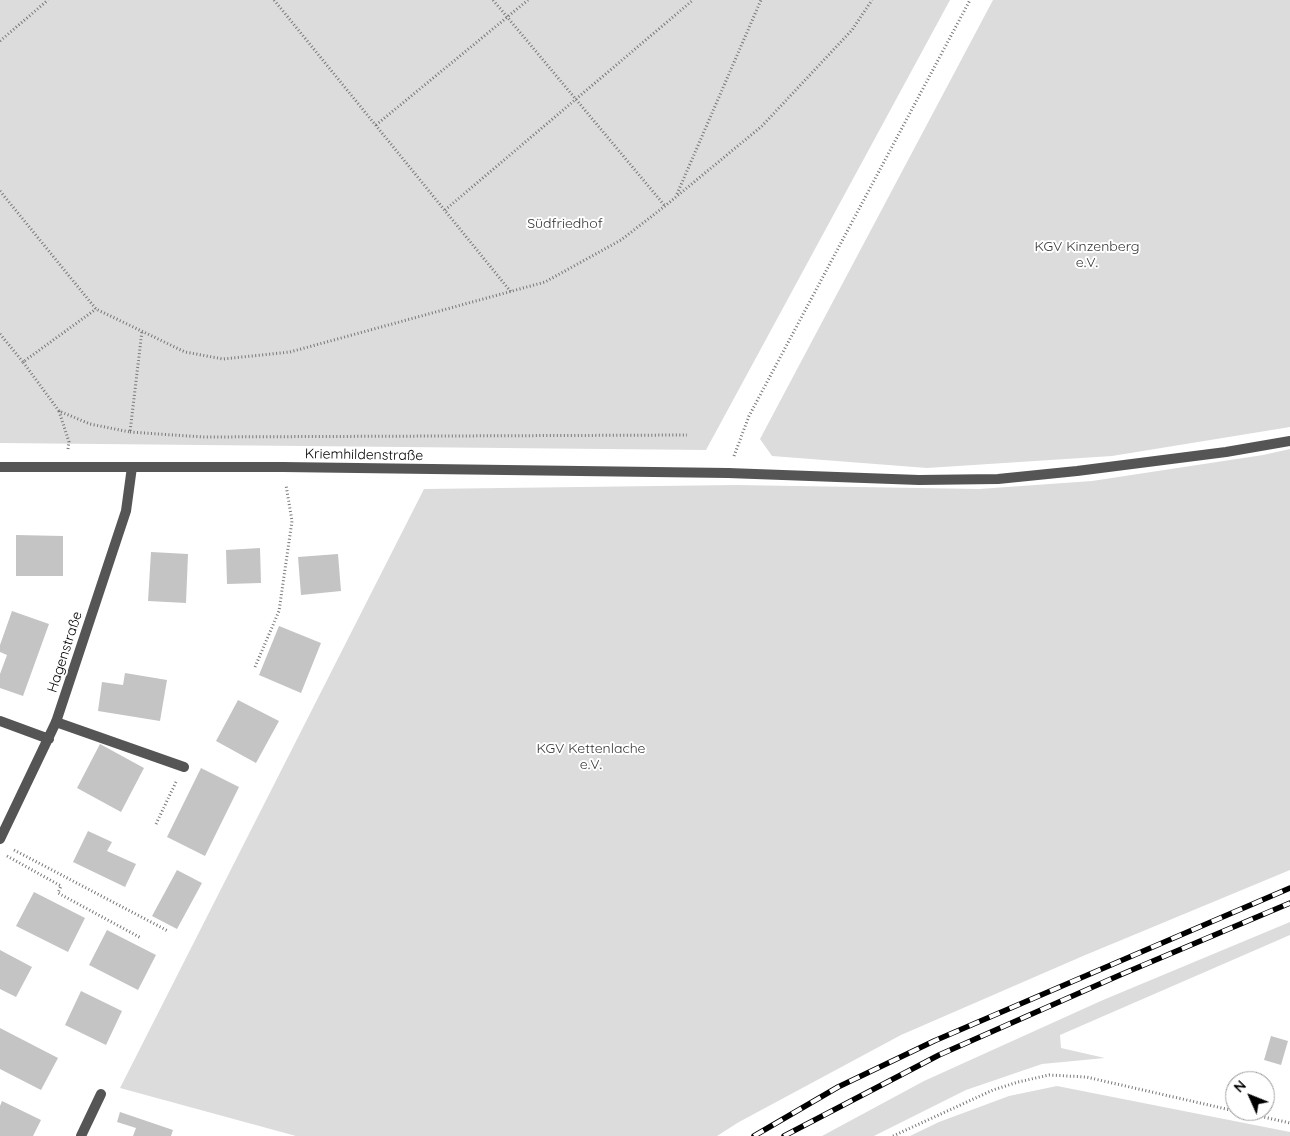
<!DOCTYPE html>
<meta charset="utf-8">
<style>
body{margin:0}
#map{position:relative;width:1290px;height:1136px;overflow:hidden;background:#fff;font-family:Quicksand,sans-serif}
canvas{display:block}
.north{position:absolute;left:1225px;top:1071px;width:50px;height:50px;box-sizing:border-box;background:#fff;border:1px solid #999;border-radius:50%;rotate:314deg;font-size:14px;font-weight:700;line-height:20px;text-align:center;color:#000}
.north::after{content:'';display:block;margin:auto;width:18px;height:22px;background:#000;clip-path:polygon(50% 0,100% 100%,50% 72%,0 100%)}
</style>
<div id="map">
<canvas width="1290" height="1136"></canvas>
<div class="north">N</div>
</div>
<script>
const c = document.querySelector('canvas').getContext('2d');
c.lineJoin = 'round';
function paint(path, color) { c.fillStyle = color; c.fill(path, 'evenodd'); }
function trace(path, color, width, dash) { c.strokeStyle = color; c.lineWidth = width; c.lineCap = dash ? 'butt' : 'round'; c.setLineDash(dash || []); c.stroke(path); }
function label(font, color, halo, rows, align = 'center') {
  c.font = font + ' Quicksand,sans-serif'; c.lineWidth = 4; c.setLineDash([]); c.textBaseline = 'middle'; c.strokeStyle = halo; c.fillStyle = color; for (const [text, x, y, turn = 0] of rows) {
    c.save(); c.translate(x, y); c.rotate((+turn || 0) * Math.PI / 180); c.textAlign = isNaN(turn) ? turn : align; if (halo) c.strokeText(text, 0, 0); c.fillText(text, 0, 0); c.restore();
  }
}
paint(new Path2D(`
 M0 0H950L706 450 0 443Z
 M993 0H1290V427L1112 456 927 468 772 456 760 439Z
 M1290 449V870L1083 956 901 1035 739 1122 717 1136H296L120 1088 424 489 736 485 979 489 1092 481 1263 455Z
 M1290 922V935L1060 1035 1061 1048 1105 1058 1042 1064 966 1090 874 1136H822L924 1081 1103 1000Z
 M1057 1086 1290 1132V1136H910L939 1122 1009 1096Z`), '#dcdcdc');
paint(new Path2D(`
 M16 535 63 536V576H16Z
 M260 548 261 583 227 584 226 550Z
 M151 552 188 554 186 603 148 601Z
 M338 554 341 591 301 595 298 557Z
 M12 611 49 624 23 696 0 688V674L7 655 0 652V645Z
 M279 626 321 643 301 693 259 675Z
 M125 673 167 680 160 721 98 711 102 682 123 685Z
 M238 700 279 721 256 763 216 741Z
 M100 744 144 768 121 812 77 788Z
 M201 768 239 787 205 856 167 837Z
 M88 831 112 842 107 851 136 864 125 887 73 862Z
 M177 870 202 883 177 929 152 916Z
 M34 892 85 918 68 952 16 926Z
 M107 930 156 955 138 990 89 965Z
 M0 950 32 967 16 997 0 989Z
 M81 991 122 1011 106 1045 65 1025Z
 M0 1028 58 1058 41 1090 0 1069Z
 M1271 1036 1288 1041 1281 1065 1264 1060Z
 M2 1101 41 1120 33 1136H0V1106Z
 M120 1112 173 1130 171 1136H133L136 1128 117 1122Z`), '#c4c4c4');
trace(new Path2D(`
 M274 0 511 292
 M493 0 665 206
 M0 41 48 0
 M376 125 528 0
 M0 191 96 309 185 352 223 359 290 352 545 282 621 240 665 206 762 126 852 30 872 0
 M677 194 761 0
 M445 210 693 0
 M0 334 23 362
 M59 411 23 362 96 309
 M130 432 203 437 687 435
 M68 449 69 442 59 411 90 424 130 432 142 331
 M734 456 749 416 970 0
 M255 667 279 611 292 521 286 485
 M156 824 176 782
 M14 850 168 931
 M7 856 61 886 58 893 141 938
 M1237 1111 1290 1123
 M893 1136 993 1090 1018 1082 1049 1075 1086 1077 1235 1111`), '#777', 3, [1, 2.5]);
trace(new Path2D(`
 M728 473 919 480 998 479 1077 471 1226 452 1290 441
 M56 722 184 767`), '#555', 10);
trace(new Path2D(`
 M0 467H283L728 473
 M0 721 49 739
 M0 839 56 722 126 511 132 467
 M81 1136 101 1094`), '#555', 10);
const rail = new Path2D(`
 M754 1136 838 1087 934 1041 1290 888
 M784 1136 939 1055 1120 975 1290 903`);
trace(rail, '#000', 5.5);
trace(rail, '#fff', 4, [11]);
label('14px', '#333', '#fff', [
 ["Südfriedhof",565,224],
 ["KGV Kinzenberg",1087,247],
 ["e.V.",1087,263],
 ["KGV Kettenlache",591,749],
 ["e.V.",591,765]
]);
label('14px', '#000', '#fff', [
 ["Kriemhildenstraße",364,455,1],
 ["Hagenstraße",65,652,-72]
]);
</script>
